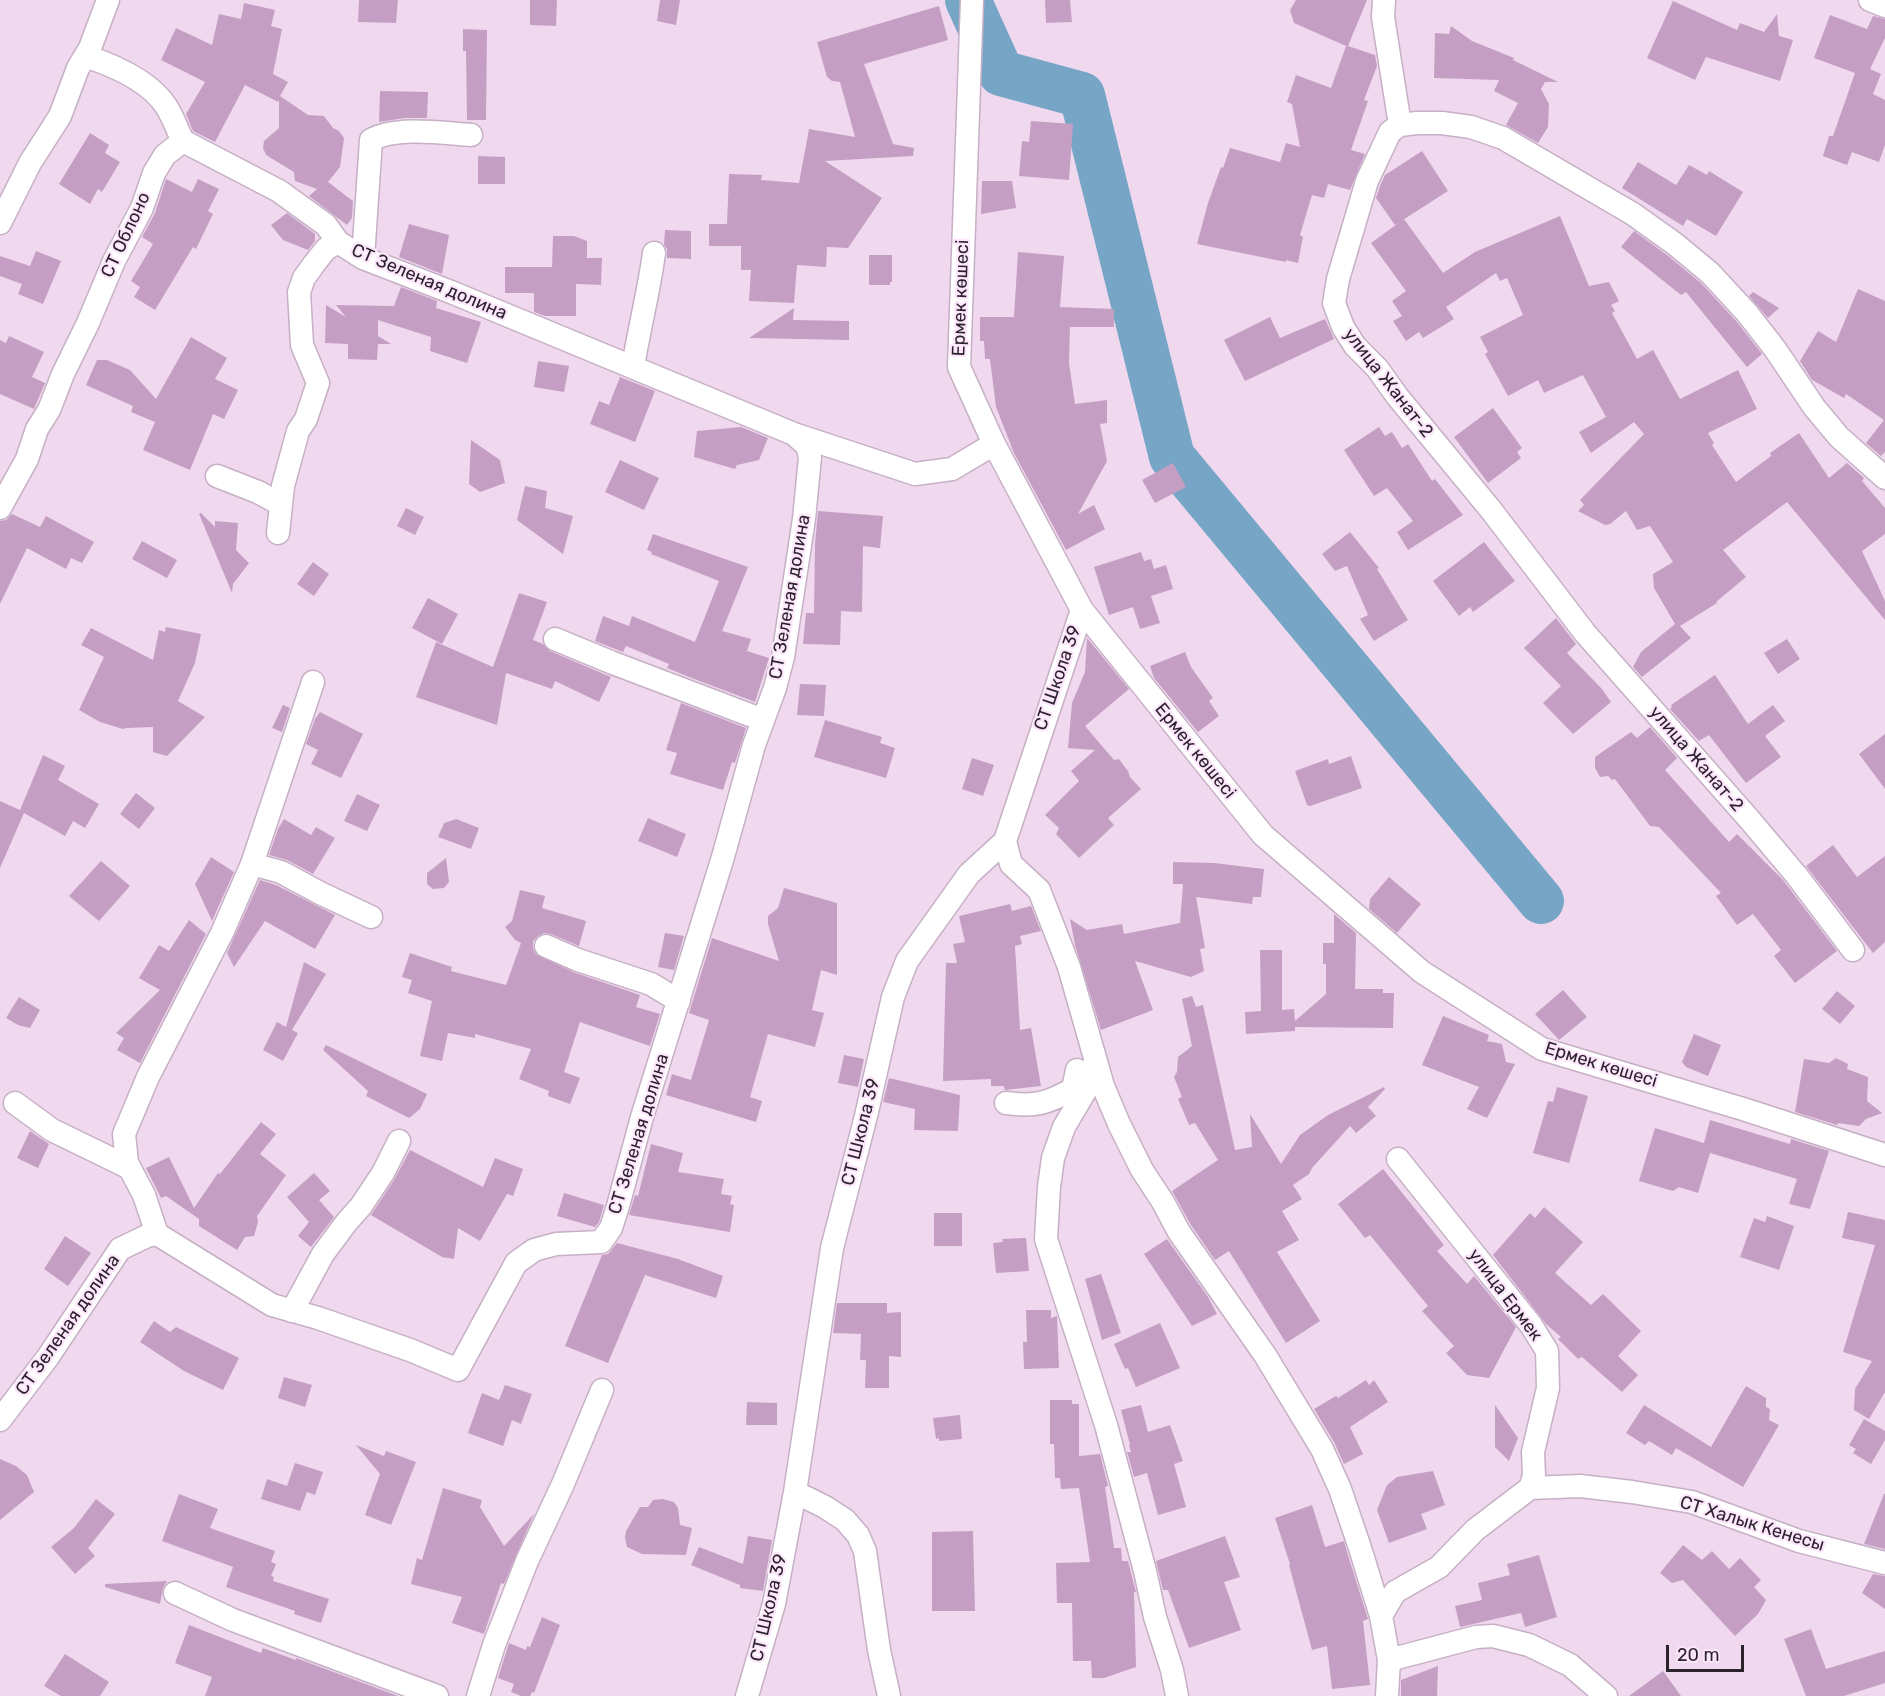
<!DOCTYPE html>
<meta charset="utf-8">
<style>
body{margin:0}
#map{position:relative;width:1885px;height:1696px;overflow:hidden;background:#f0d9ef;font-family:Rubik,sans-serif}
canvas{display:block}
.scale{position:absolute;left:1666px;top:1645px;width:78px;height:27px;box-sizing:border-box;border:3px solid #2b232b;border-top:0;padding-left:8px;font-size:18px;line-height:21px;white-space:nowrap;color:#2b232b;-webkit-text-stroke:4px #fde6fc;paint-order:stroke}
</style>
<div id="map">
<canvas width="1885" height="1696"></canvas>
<div class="scale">20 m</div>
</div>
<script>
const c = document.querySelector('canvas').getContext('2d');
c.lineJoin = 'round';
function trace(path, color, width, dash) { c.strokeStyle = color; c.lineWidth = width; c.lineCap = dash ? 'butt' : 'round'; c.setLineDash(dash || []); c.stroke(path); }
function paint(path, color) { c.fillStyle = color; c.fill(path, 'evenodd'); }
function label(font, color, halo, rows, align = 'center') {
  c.font = font + ' Rubik,sans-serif'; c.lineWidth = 4.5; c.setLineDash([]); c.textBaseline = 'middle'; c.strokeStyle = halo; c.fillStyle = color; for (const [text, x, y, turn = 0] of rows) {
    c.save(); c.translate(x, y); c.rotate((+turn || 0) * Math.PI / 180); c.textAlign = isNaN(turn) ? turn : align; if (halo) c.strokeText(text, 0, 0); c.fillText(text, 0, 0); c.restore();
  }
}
trace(new Path2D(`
 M968 0 1001 73 1082 95 1172 457 1541 901`), '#77a5c6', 46);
paint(new Path2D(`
 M359 0H398L396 23 358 22Z
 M530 0H557L556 26 530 25Z
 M660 0H680L676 25 657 21Z
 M1045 0H1070L1072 22 1046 23Z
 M1296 0H1367L1348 46 1375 55 1377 66 1364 100 1368 101 1351 150 1365 154 1350 190 1328 184 1324 198 1312 195 1300 235 1303 237 1298 263 1286 260V262L1197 244 1208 203 1221 167 1223 168 1230 148 1280 162 1286 143 1300 147 1292 104 1287 102 1296 75 1331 88 1346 46 1294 23 1290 10Z
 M1673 1 1737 30 1740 23 1764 32 1777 14 1779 36 1793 40 1780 81 1706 57 1695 80 1647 58Z
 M244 3 275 10 271 26 282 29 273 74 288 82 280 96 308 115 324 116 333 128 339 131 344 138 340 167 328 182 353 201 352 218 347 225 309 196 317 189 295 181 294 172 266 155 263 148 264 141 279 128V100L278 102 245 85 215 142 193 131 186 114 205 82 161 60 176 28 212 45 219 14 241 19Z
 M939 6 948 40 864 64 893 144 914 148 913 156 825 161 882 198 848 248 827 247 826 267 797 265 794 303 749 301 751 270H741V246H709V224H727L729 174 762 175 761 180 799 183 809 129 855 137 840 82 832 81 827 77 817 42Z
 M1830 15 1867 29 1873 16 1885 19V38L1870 69 1881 74 1873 94 1885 100V145L1879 162 1852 152 1847 165 1823 156 1829 136H1833L1855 73 1814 58Z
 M1451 26 1472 41 1514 58 1513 60 1558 82H1545L1541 89 1549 104 1548 127 1538 143 1506 125 1518 103 1494 91 1499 80 1434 78 1435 33 1449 34Z
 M463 29 487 30 486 120H467L466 51H463Z
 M380 91 428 92 427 118H405L379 122Z
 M1031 121 1073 124 1069 180 1019 176 1022 141 1029 142Z
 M90 133 109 145 105 153 120 162 102 192 98 189 90 204 59 184Z
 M1422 151 1448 191 1395 225 1376 198 1380 186 1385 175Z
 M478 156 505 157V184H478Z
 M1638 162 1676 185 1689 165 1707 175 1709 171 1743 192 1716 236 1687 219 1683 226 1622 188Z
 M166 179 192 192 198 179 219 189 208 211 213 214 196 249 193 247 155 310 134 297 140 287 131 281 153 244 142 237 155 213Z
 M982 181H1012L1016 208 981 214Z
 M287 213 315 234V241L308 250 283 240 271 225Z
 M1560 216 1589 286 1609 282 1619 301 1611 305 1615 311 1612 313 1637 359 1653 350 1680 399 1738 370 1757 409 1708 433 1714 443 1712 445 1736 482 1771 456 1770 453 1799 433 1829 478 1847 463 1864 478 1862 481 1885 508V534L1862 551 1885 601V620L1787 502 1723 550 1746 577 1716 602 1717 603 1680 626 1691 638 1642 677 1633 667 1641 652 1675 624 1654 588 1653 574 1673 562 1650 526 1637 530 1626 511 1610 524 1605 525 1578 511 1584 505 1580 500 1644 434 1634 422 1591 453 1579 432 1606 417 1583 375 1544 393 1538 380 1508 396 1485 354 1488 352 1480 337 1523 315 1507 278 1500 281 1496 273 1446 307 1454 319 1423 338 1419 332 1406 341 1393 321 1402 316 1392 301 1406 291 1371 243 1404 219 1443 273 1475 252Z
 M409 224 449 235 442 274 399 257Z
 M665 230 691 231V259L667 258V249L664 245Z
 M1634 231 1667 255 1701 283 1737 322 1762 354 1747 367 1686 292 1681 295 1621 247Z
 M553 236H574L587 241V258H602L601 285 576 284V316H545L534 312V293H505V267H552Z
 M36 251 61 261 43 304 18 294 22 284 0 276V256L30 266Z
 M1018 252 1064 256 1060 307 1114 309V327H1070L1069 363 1075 404 1107 400V423L1100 424 1107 461 1078 514 1094 505 1105 529 1066 550 1014 453 996 407 990 359H985L984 341H980V317H1014Z
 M869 255H892V282H890V285H869Z
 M401 287 437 301 436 308 481 322 467 363 430 351 431 337 378 320V336L391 344H378L377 360 348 359V344L325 343 326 305 346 317 336 305 394 306Z
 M1858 289 1885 301V452L1881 456 1866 443 1884 420 1846 394 1844 398 1812 380 1800 361 1818 331 1836 342Z
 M1753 292 1779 308 1768 318 1749 296Z
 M794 308 793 320 849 321V340L749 338Z
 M1270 317 1280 338 1325 319 1334 339 1245 381 1224 340Z
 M9 336 44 352 32 377 45 383 34 409 0 394V340L6 343Z
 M191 337 227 358 215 379 238 390 224 419 213 414 190 470 143 450 155 422 131 412 133 406 86 385 97 360H107L130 370 156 399Z
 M538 361 569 366 564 392 534 387Z
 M620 377 655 391 635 442 590 424 599 401 609 405Z
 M1493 408 1522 448 1517 452 1521 458 1488 483 1454 437Z
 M741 427 768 438 759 460 737 465 735 469 694 457 697 431Z
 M1379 427 1385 436 1392 432 1402 448 1408 444 1432 481 1435 479 1463 515 1408 550 1397 532 1413 521 1387 488 1374 496 1344 450Z
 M471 440 500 460 505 483 480 492 469 484Z
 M620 460 659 478 644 510 605 492Z
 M1173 463 1186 487 1155 503 1142 480Z
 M525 486 547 491 545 508 573 516 563 554 517 520Z
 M406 508 424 517 415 535 397 526Z
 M818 511 883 516 880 548 863 546 862 612 841 611 840 645 803 644 806 613H814L815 544Z
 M201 513 215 527V521L238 523 236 550 249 563 233 584 232 593 199 514Z
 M12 514 40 527 46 516 94 542 82 563 71 558 66 569 27 548 0 604V521L6 520Z
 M1350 532 1379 568 1377 569 1408 620 1374 641 1360 619 1368 615 1347 566 1335 571 1322 554Z
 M653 534 748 567 722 631 751 639 747 651 769 658 755 702 689 677 667 668 669 664 626 646 623 652 595 641 603 616 629 626 632 616 695 642 719 581 651 554 652 552 647 550Z
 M142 541 177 560 167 578 132 559Z
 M1484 542 1515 581 1473 612 1470 607 1459 616 1433 581Z
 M1141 552 1144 561 1151 559 1154 569 1166 565 1173 589 1151 596 1160 623 1140 629 1133 607 1109 615 1094 567Z
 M313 562 329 574 314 596 297 584Z
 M519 593 547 602 533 640 543 644 550 651 611 677 599 702 555 681 552 689 506 673 497 725 416 697 436 642 493 667Z
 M428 598 458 614 442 644 412 628Z
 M1556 618 1576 644 1567 653 1602 689 1611 702 1573 734 1543 703 1561 686 1524 648Z
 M166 627 201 634 195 663 178 701 205 717 167 756 153 752V727L126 728 123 729 100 722 79 710 104 657 81 645 91 628 153 660 159 630 165 632Z
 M1087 638 1129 689 1085 726 1114 760 1119 759 1128 771 1130 777 1141 789 1108 818 1114 825 1079 858 1056 834 1059 828 1045 815 1079 781 1071 771 1095 750 1068 748 1072 703 1085 672Z
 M1787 639 1800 659 1778 674 1764 653Z
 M1185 652 1191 667 1213 698 1209 701 1219 716 1198 732 1154 678 1150 666Z
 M1715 675 1748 724 1773 705 1785 721 1765 736 1781 757 1746 783 1709 735 1699 741 1670 709 1672 707 1671 705Z
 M800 684 826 685 824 716 797 715Z
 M681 703 746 728 735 763 732 762 723 790 670 774 677 753 666 750Z
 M283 705 290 708 282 732 272 728Z
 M320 712 363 734 341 778 311 764 318 750 306 744 315 719Z
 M825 720 882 737 880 743 895 748 886 778 814 757Z
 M1650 727 1677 758 1665 770 1729 842 1737 834 1783 880 1837 951 1795 983 1774 956 1781 950 1753 914 1737 925 1716 896 1721 893 1659 827 1650 826 1615 779 1612 780 1608 776 1600 777 1595 768V757L1631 732 1637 738Z
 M1885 734V789L1859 754Z
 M43 755 65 766 58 780 99 804 85 828 73 821 65 836 24 813 0 868V801L20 810Z
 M1351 756 1362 788 1310 806 1307 805 1295 771 1328 759 1329 764Z
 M972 758 994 765 983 796 962 789Z
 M136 793 155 808 139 829 120 814Z
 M357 794 380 805 367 831 344 821Z
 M648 818 686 834 677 857 638 841Z
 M284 819 311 835 316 827 335 838 313 874 287 860 269 855 278 829Z
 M456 819 479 828 471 849 438 837 444 823Z
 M1833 845 1857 877 1885 856V942L1873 953 1806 866Z
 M211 857 234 872 212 921 195 884Z
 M446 858 449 882 444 888 433 889 427 884V873Z
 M101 861 130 886 99 921 69 896Z
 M1173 862 1214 863 1264 869 1261 897H1253L1252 904 1196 897 1205 948 1200 949 1204 971 1191 977 1135 961 1153 1010 1101 1030 1075 945 1070 919 1087 930 1122 924 1124 934 1180 923 1183 884H1173Z
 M1389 877 1421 904 1397 933 1369 909 1370 899Z
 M260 880 276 885 335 915 315 949 265 921 234 967 227 953Z
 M784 888 837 903V975L821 970 812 1010 824 1013 815 1047 768 1034 750 1097 762 1101 756 1122 666 1095 672 1074 691 1080 709 1020 689 1013 712 938 779 961 768 924V916L778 908Z
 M520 890 545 896 542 908 586 921 579 946 551 934 544 933 538 936 533 941V948L536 954 573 972 640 995 636 1007 660 1014 650 1046 580 1022 564 1072 580 1078 570 1104 548 1096 549 1091 519 1079 531 1049 475 1034V1038L448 1033 442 1061 420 1056 432 1001 408 993 412 980 402 977 410 953 452 967 451 971 506 985 521 943 515 940 505 927 512 921Z
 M1010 904 1012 911 1031 906 1041 931 1020 936 1022 944 1015 946 1020 1030 1031 1028 1041 1086 1005 1090 1004 1086H991V1079L943 1081 946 963H957L953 944 965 942 959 916Z
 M1334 914 1356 933 1355 989H1383V993H1394L1393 1028 1295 1027V1031L1246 1034 1245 1012 1261 1011 1260 950H1282V1010L1294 1009 1295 1021 1326 994V964H1323V943H1334Z
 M189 920 206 934 140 1063 117 1050 124 1038 116 1033 160 990 139 978 159 945 169 951Z
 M665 933 684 936 674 970 658 967Z
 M304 962 326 974 292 1030 298 1033 283 1061 263 1050 277 1022 286 1027Z
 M1563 990 1587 1017 1559 1040 1535 1014Z
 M1837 991 1855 1006 1840 1024 1822 1009Z
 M1192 996 1196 1007 1203 1005 1235 1150 1252 1147 1250 1114 1281 1164 1300 1135 1328 1115 1384 1087 1385 1089 1368 1107 1376 1116 1356 1133 1350 1126 1312 1168 1309 1174 1293 1185 1302 1199 1282 1211 1299 1240 1277 1252 1320 1321 1286 1343 1229 1251 1215 1260 1191 1225 1172 1191 1218 1160 1195 1123 1189 1125 1178 1099 1182 1097 1174 1077 1177 1072 1178 1057 1192 1046 1182 999Z
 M19 997 40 1010 30 1028 18 1025 6 1018Z
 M1443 1016 1489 1035 1487 1041 1502 1044 1506 1062 1515 1064 1487 1118 1467 1109 1479 1087 1422 1065Z
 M1694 1034 1721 1045 1708 1076 1686 1067 1682 1062Z
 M326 1045 427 1094 420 1109 409 1118 366 1096 368 1091 323 1050Z
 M844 1055 864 1059 858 1087 838 1083Z
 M1836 1058 1848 1064 1847 1069 1868 1077 1867 1101 1882 1113 1866 1119 1859 1126 1838 1123 1837 1125 1795 1112 1804 1059 1829 1063Z
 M889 1078 960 1095 958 1131 914 1130 915 1109 883 1102Z
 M1557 1087 1588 1096 1569 1163 1533 1153 1548 1101 1553 1102Z
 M1710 1120 1790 1144 1791 1139 1829 1151 1810 1209 1789 1204 1797 1179 1710 1153 1698 1193 1679 1187 1673 1191 1639 1181 1655 1128 1704 1143Z
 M261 1122 276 1134 260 1154 286 1175 257 1216 258 1222 254 1236 245 1237 237 1250 199 1226V1219L166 1196 161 1198 146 1168 169 1157 194 1208 218 1173 220 1174Z
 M30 1131 49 1144 38 1168 17 1158Z
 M651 1144 683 1153 678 1172 724 1179 721 1194 732 1196 730 1204 734 1205 730 1232 629 1215 635 1195 638 1196Z
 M410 1150 483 1187 495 1158 523 1169 513 1196 507 1194 480 1241 458 1228 454 1259 442 1257 371 1215 394 1180Z
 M1383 1169 1444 1245 1437 1251 1467 1284 1474 1276 1516 1327 1489 1378 1467 1375 1446 1353 1454 1346 1422 1311 1428 1306 1370 1235 1365 1238 1338 1204Z
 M314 1173 330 1191 319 1200 334 1217 311 1247 298 1236 309 1222 287 1197Z
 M564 1193 604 1205 599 1222 595 1227 557 1216Z
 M1544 1207 1583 1242 1555 1273 1591 1305 1603 1294 1641 1331 1618 1356 1638 1375 1622 1392 1582 1357 1578 1359 1558 1339 1561 1337 1546 1324 1493 1255 1530 1213 1535 1218Z
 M1848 1212 1885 1220V1392L1869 1419 1854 1410 1855 1389 1872 1361 1843 1352 1875 1245 1842 1238Z
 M934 1213H962V1246H934Z
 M1767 1216 1794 1226 1779 1270 1740 1257 1754 1218 1765 1222Z
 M65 1236 91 1253 68 1286 44 1269Z
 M1026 1238 1029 1271 996 1273 993 1243 1003 1242 1002 1239Z
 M1167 1239 1208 1297 1217 1314 1192 1326 1144 1254Z
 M617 1243 678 1259 723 1276 716 1298 645 1275 608 1363 565 1346 602 1255 608 1254Z
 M1101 1274 1121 1333 1102 1340 1085 1279Z
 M837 1303H887V1313L901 1312V1357L889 1356V1388H865L866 1360H860L861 1334 833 1333Z
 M1026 1310H1051V1318L1057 1316 1059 1368 1024 1369 1023 1342H1027Z
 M154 1321 170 1332 176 1327 239 1358 223 1390 184 1371 140 1342Z
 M1160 1323 1180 1368 1136 1387 1128 1368 1125 1369 1114 1344Z
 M284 1377 312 1385 305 1407 278 1398Z
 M1366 1380 1369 1385 1374 1380 1388 1402 1350 1427 1363 1454 1344 1464 1334 1442 1314 1409 1336 1396 1338 1398Z
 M505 1385 532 1394 521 1424 512 1420 503 1446 468 1433 482 1393 499 1400Z
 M1746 1386 1766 1398V1407L1770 1409 1769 1420 1779 1425 1743 1487 1676 1448 1672 1455 1649 1441 1645 1445 1626 1433 1644 1405 1711 1447Z
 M1050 1400H1072V1404H1079V1456L1100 1454 1108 1486 1105 1487 1114 1548H1121L1122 1561H1128L1136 1592H1134L1136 1667 1104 1678H1092L1091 1661H1073L1072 1603H1057L1056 1563 1090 1562 1079 1488 1061 1489 1060 1478H1055L1054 1444H1050Z
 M747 1402 777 1403V1425H746Z
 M1141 1405 1148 1432 1170 1425 1183 1461 1174 1464 1186 1507 1158 1515 1147 1473 1134 1477 1127 1452H1131L1129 1445H1130L1121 1410Z
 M1495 1405 1518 1438 1509 1461 1495 1447Z
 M960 1415 962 1439 939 1441V1438L936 1439 933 1418Z
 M1864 1419 1885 1431V1440L1871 1464 1853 1453 1856 1449 1849 1445Z
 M356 1445 384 1456 386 1451 416 1462 391 1525 365 1515 380 1474Z
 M0 1459 16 1466 27 1475 34 1492 0 1520Z
 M295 1463 323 1472 315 1495 307 1492 300 1511 261 1499 267 1479 287 1486Z
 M1433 1471 1445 1505 1421 1514 1427 1529 1389 1543 1377 1510 1387 1485 1397 1477Z
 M443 1488 482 1500 480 1507 504 1546 534 1514 504 1584 501 1583 484 1634 452 1623 462 1597 411 1584 417 1558 422 1560Z
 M179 1494 218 1509 210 1528 275 1551 271 1562 276 1564 271 1576 274 1577 273 1581 329 1599 321 1623 294 1614 295 1611 226 1587 233 1567 162 1541Z
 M1884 1494H1885V1549L1864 1544Z
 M96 1499 115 1514 88 1548 95 1556 75 1574 51 1547 74 1528Z
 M663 1499 674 1502 678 1508 680 1525 692 1528 686 1555 642 1554 627 1547 625 1538 626 1531 640 1507H648L653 1500Z
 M1312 1505 1325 1547 1344 1541 1347 1552 1368 1619 1363 1621 1370 1685 1332 1689 1327 1646 1312 1650 1289 1565 1290 1564 1275 1518Z
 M973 1531 975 1611H932V1532Z
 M748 1536 772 1540 763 1591 740 1588V1585L691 1565 699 1547 743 1564Z
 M1225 1536 1240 1577 1224 1582 1241 1630 1189 1648 1168 1590H1163L1156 1561Z
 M1683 1545 1702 1560 1712 1551 1729 1569 1740 1558 1761 1580 1754 1587 1766 1600 1758 1614 1735 1636 1683 1580 1672 1583 1660 1573Z
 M1539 1555 1557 1617 1525 1627 1521 1613 1460 1627 1455 1606 1482 1600 1478 1583 1510 1575 1507 1564Z
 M1873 1574 1885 1576V1609L1862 1593Z
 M167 1581 163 1588 160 1604 105 1587V1584Z
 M542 1617 560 1625 534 1693 532 1692 530 1696H521L511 1692 514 1684 498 1678 509 1643 526 1650 527 1646 530 1647Z
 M189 1625 261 1653 263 1648 296 1660V1658L398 1696H205L212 1677 175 1663Z
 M1811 1629 1826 1669 1885 1651V1683L1844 1696H1806L1784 1639Z
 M65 1654 109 1682 100 1696H61L44 1686Z
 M1438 1666 1437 1696H1401V1680Z
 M1663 1671 1681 1696H1629Z`), '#c59ec3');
const street = new Path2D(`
 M972 0 959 367 994 444 1082 610 1263 835 1422 972 1542 1049 1743 1109 1885 1155
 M1384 0 1383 17 1400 125
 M1870 0 1885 6
 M183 141 279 191 326 225 338 242 363 258 451 292 794 434 915 474 952 469 994 444
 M0 223 30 163 60 116 78 68 90 48
 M363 258 371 140C397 126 442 133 471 135
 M633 367C639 329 649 291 654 253
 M217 476 258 492 280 504
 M0 508 27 459 37 429 49 410 63 374 88 323 114 261 142 208 154 173 165 155 183 141C177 129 173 117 166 106 150 82 117 67 91 58L90 48 108 0
 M278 533 283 486 298 431 306 419 318 383 302 345 299 292 304 278 314 264 326 249 338 242
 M555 639 613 663 763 720
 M1005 841 1011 864 1039 890 1069 967 1103 1086 1119 1124 1142 1170 1163 1202 1179 1232 1265 1355 1322 1449 1340 1489 1360 1548 1381 1616 1389 1660 1387 1696
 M252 864 281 872 320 893 371 917
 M546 946 578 960 651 984 679 1001
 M1853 950 1797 876 1749 819 1585 633 1491 510 1397 396 1377 368 1355 346 1343 327 1334 303 1338 279 1367 181 1390 132 1400 125 1417 123H1442L1471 127 1503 138 1633 214 1675 244 1710 273 1747 313 1775 349 1814 407 1839 437 1885 478
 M1095 1062 1087 1088 1064 1127 1053 1158 1049 1187 1046 1239 1106 1425 1145 1571 1155 1617 1172 1670 1177 1696
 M15 1103 52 1130 130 1168
 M1006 1103C1036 1107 1048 1103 1073 1089L1077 1070
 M1398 1159 1531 1325 1547 1351 1548 1388 1533 1452 1534 1476 1530 1488
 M157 1234 144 1195 127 1163 124 1134 148 1077 222 933 252 864 313 682
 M292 1311 323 1254 346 1223 361 1206 383 1173 399 1141
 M0 1420 48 1357 120 1249 147 1236 157 1234 272 1305 318 1318 410 1350 458 1370 516 1263 534 1250 556 1244 601 1242 611 1228 618 1206 642 1117 723 857 754 745 775 688 783 657 804 519 810 457 807 446 794 434
 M795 1492 825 1507 845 1520 858 1535 865 1551 879 1650 889 1696
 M175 1593 233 1620 437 1696
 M1381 1616 1395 1592 1439 1567 1475 1530 1530 1488 1580 1486 1632 1492 1692 1502 1799 1541 1885 1563
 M1389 1660 1476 1637 1493 1636 1529 1645 1570 1665 1606 1696
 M478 1696 494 1645 527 1561 563 1484 602 1390
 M747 1696 774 1604 795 1492 832 1248 866 1116 893 997 907 961 969 874 1005 841 1082 610`);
trace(street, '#c6b0c5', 25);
trace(street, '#fff', 22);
label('18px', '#2b232b', '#fde6fc', [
 ["СТ Облоно",126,235,-65],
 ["СТ Зеленая долина",429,282,23],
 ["Ермек көшесі",961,298,-88],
 ["улица Жанат-2",1388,383,52],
 ["СТ Зеленая долина",790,597,-80],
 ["СТ Школа 39",1058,678,-71],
 ["Ермек көшесі",1195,751,51],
 ["улица Жанат-2",1696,759,49],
 ["Ермек көшесі",1601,1065,17],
 ["СТ Школа 39",861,1132,-76],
 ["СТ Зеленая долина",639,1134,-73],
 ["улица Ермек",1505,1295,53],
 ["СТ Зеленая долина",68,1325,-55],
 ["СТ Халык Кенесы",1752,1524,17],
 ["СТ Школа 39",769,1608,-77]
]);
</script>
